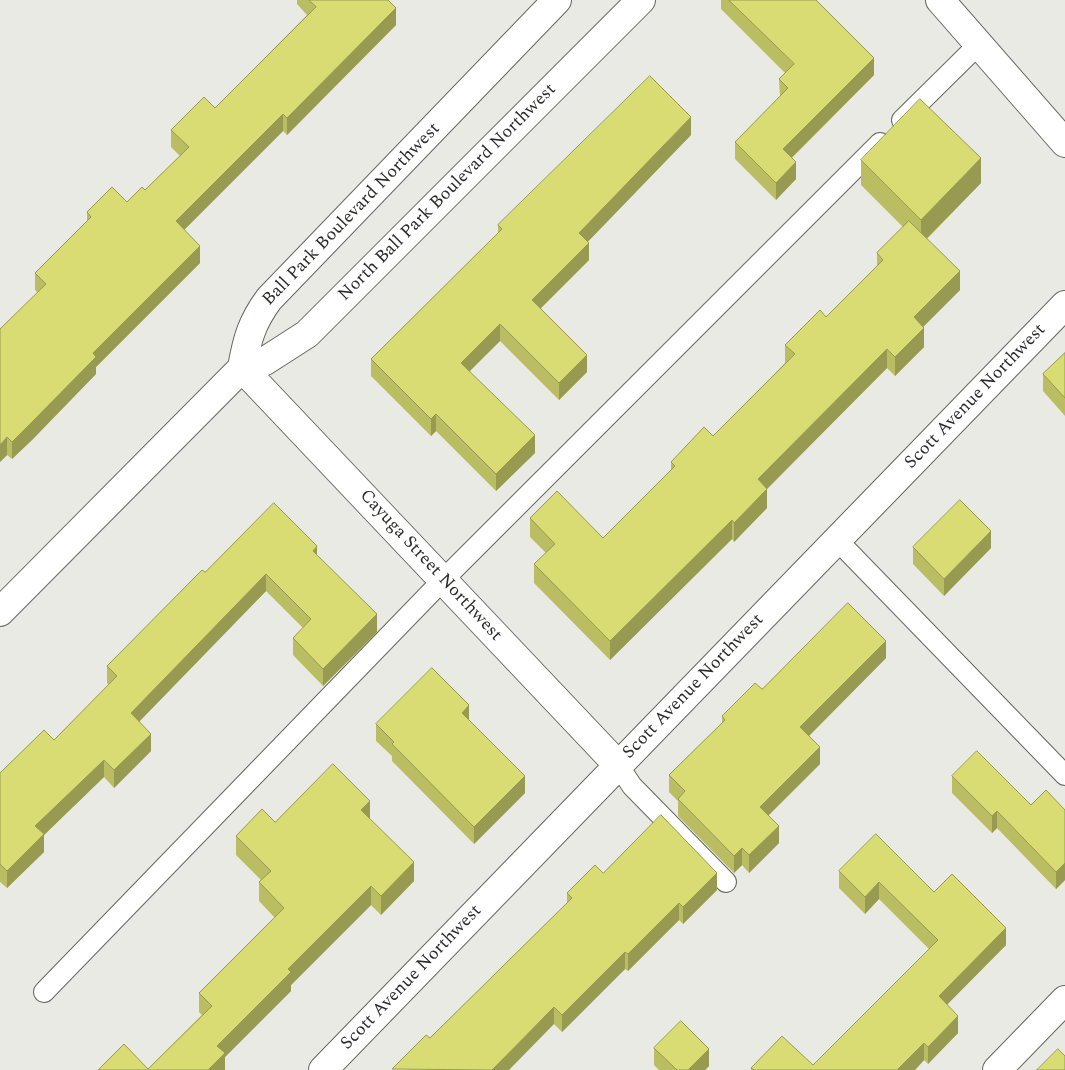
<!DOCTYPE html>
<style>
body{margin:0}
canvas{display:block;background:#eaeae5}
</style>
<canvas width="1065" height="1070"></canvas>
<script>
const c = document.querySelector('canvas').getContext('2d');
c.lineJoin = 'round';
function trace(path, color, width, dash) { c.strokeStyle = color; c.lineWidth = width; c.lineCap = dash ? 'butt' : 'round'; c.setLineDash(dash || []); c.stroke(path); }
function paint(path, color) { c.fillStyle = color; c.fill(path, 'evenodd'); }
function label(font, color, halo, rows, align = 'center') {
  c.font = font + ' Spectral,serif'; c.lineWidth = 4; c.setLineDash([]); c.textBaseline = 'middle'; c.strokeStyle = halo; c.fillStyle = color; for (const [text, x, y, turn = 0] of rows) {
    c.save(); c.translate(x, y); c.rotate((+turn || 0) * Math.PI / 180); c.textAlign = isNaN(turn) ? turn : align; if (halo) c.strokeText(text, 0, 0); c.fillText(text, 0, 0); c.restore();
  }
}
const lane = new Path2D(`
 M902 120 979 44
 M837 540 1065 775
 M618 765 632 786 726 882
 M44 992 443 580 880 143`);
const street = new Path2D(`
 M242 368 618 765
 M242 368 265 361 307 334 641 0
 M0 612 242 368C247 339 252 322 269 299L557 0
 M323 1070 1065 305
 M997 1070 1065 1000`);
const secondary = new Path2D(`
 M940 0 1065 143`);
trace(lane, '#666662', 22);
trace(street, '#666662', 30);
trace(secondary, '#666662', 30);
trace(lane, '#fff', 20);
trace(street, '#fff', 28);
trace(secondary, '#fff', 28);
paint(new Path2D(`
 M297 0H388L396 25 287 135 283 131 184 230 200 263 96 367V374L32 440 12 459 7 455 0 462 38 293 35 290V273L87 221V212L127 202 145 190 180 156 171 147V130L215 108 307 15 297 4Z
 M721 0H816L874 75 792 158 796 179 776 200 735 159V142L780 97 779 79 785 73 721 9Z
 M691 135 587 242 589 260 541 308 587 372 559 400 500 341 469 371 535 453 496 491 436 431 431 436 371 376V359L498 233V225Z
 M861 160 981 183 927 239 960 290 923 327 924 347 895 376 887 368 767 489V508L734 542 732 539 610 660 534 583V564L546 553 530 537V518L603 538 671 471V462L713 436 785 363V345L826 317 877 266V253L903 227 861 185Z
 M1065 353V416L1043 391V374Z
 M913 547 991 548 944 596 913 564Z
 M317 555 377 632 323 686 293 655V638L303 628 266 591 139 722 151 751 114 788 104 777 44 835V852L7 888 0 882V773L54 740 109 685 107 683V666L205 572Z
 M886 658 809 736 820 764 768 815 779 843 749 873 742 865 734 873 678 816V801L669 792V775L722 723V716L762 689Z
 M469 720 525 793 474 844 392 761V756L376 741V724Z
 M952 776 1031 805 1065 810V880L1056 889 997 828 992 833 952 793Z
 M370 819 414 881 381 915 371 905 291 985V991L225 1057V1070L148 1069 202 1015 199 1012V993L275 918 259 901V882L261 880 236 855V836L275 822Z
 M839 871 934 892 1006 945 947 1004 958 1033 928 1064 924 1060 915 1070H751V1068L813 1065 929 949 879 899 865 914 839 888Z
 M603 873 717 890 683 924 679 920 628 971 625 969 562 1032 554 1024 430 1038 567 903V893Z
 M654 1048 709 1066 705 1070H659L654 1065Z`), '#babd62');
paint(new Path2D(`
 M396 8V25L287 135V118Z
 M874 58V75L783 166V149Z
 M283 114V131L176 238V221Z
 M691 117V135L579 251V233Z
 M981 158V183L921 244V220Z
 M796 162V179L776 200V183Z
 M589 243V260L532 317V300Z
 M200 246V263L96 367V374L32 440 12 459V442L93 353Z
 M960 271V290L914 336V317Z
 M500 324V341L461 380V363Z
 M924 328V347L895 376V357Z
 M887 349V368L758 498V479Z
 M587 355V372L559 400V383Z
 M436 414V431L431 436V419Z
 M535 435V453L496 491V474Z
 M7 437V455L0 462V445Z
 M767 489V508L734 542V523Z
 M732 520V539L610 660V641Z
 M991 531V548L944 596V579Z
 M317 546V564L313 551Z
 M266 574V591L131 730V713Z
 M377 614V632L323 686V669Z
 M886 641V658L800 745V727Z
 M469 705V723L462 713Z
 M151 734V751L114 788V770Z
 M820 747V764L760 824V807Z
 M104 760V777L44 835V852L7 888V871L35 826Z
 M525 776V793L474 844V827Z
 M370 801V820L361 810Z
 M997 811V828L992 833V816Z
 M779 826V843L749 873V855Z
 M742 848V865L734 873V856Z
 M414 862V881L381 915V896Z
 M1065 863V880L1056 889V872Z
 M717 873V890L683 924V907Z
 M879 882V899L865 914V897Z
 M371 886V905L291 985V991L225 1057V1070H208L217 1046 288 969Z
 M679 903V920L628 971V954Z
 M1006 928V945L939 1013V996Z
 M625 952V969L562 1032V1015Z
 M554 1007V1024L509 1070H492Z
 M958 1016V1033L928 1064V1047Z
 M924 1043V1060L915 1070H897Z
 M709 1049V1066L705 1070H688Z`), '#979a50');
const building = new Path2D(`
 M309 0H388L396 8 287 118 283 114 176 221 200 246 93 353 96 357 32 422 12 442 7 437 0 445V329L46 284 35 273 91 217 87 212 112 187 127 202 142 187 145 190 189 147 171 130 204 97 215 108 316 7Z
 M729 0H816L874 58 783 149 796 162 776 183 735 142 788 88 779 79 794 64Z
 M650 76 691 117 579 233 589 243 532 300 587 355 559 383 500 324 461 363 535 435 496 474 436 414 431 419 371 359 502 229 498 225Z
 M920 99 981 158 921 220 861 160Z
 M909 221 960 271 914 317 924 328 895 357 887 349 758 479 767 489 734 523 732 520 610 641 534 564 555 544 530 518 557 491 603 538 675 466 671 462 704 427 713 436 795 354 785 345 820 310 826 317 883 260 877 253Z
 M1065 353V398L1043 374Z
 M960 500 991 531 944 579 913 547Z
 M274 503 317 546 313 551 377 614 323 669 293 638 311 619 266 574 131 713 151 734 114 770 104 760 35 826 44 834 7 871 0 864V773L44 730 54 740 117 676 107 666 202 570 205 572Z
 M848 603 886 641 800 727 820 747 760 807 779 826 749 855 742 848 734 856 678 799 685 791 669 775 725 720 722 716 755 683 762 689Z
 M432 668 469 705 462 713 525 776 474 827 392 744 394 742 376 724Z
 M977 751 1031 805 1046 790 1065 810V863L1056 872 997 811 992 816 952 776Z
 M333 764 370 801 361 810 414 862 381 896 371 886 288 969 291 972 217 1046 225 1053 208 1070H98L124 1044 148 1069 212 1006 199 993 284 908 259 882 271 871 236 836 262 809 275 822Z
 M661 815 717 873 683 907 679 903 628 954 625 952 562 1015 554 1007 492 1070 392 1069 426 1035 430 1038 572 898 567 893 595 865 603 873Z
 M876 834 934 892 952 874 1006 928 939 996 958 1016 928 1047 924 1043 897 1070H754L751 1068 782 1036 813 1065 938 940 879 882 865 897 839 871Z
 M681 1021 709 1049 688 1070H677L654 1048Z
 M1058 1049 1065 1056V1070H1037Z`);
paint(building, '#d8dc72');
trace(building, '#979a50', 1);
label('18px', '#2b2b29', '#fff', [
 ["North Ball Park Boulevard Northwest",448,193,-45],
 ["Ball Park Boulevard Northwest",352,215,-46],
 ["Scott Avenue Northwest",976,397,-46],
 ["Cayuga Street Northwest",430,566,47],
 ["Scott Avenue Northwest",694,687,-46],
 ["Scott Avenue Northwest",412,978,-46]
]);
</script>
